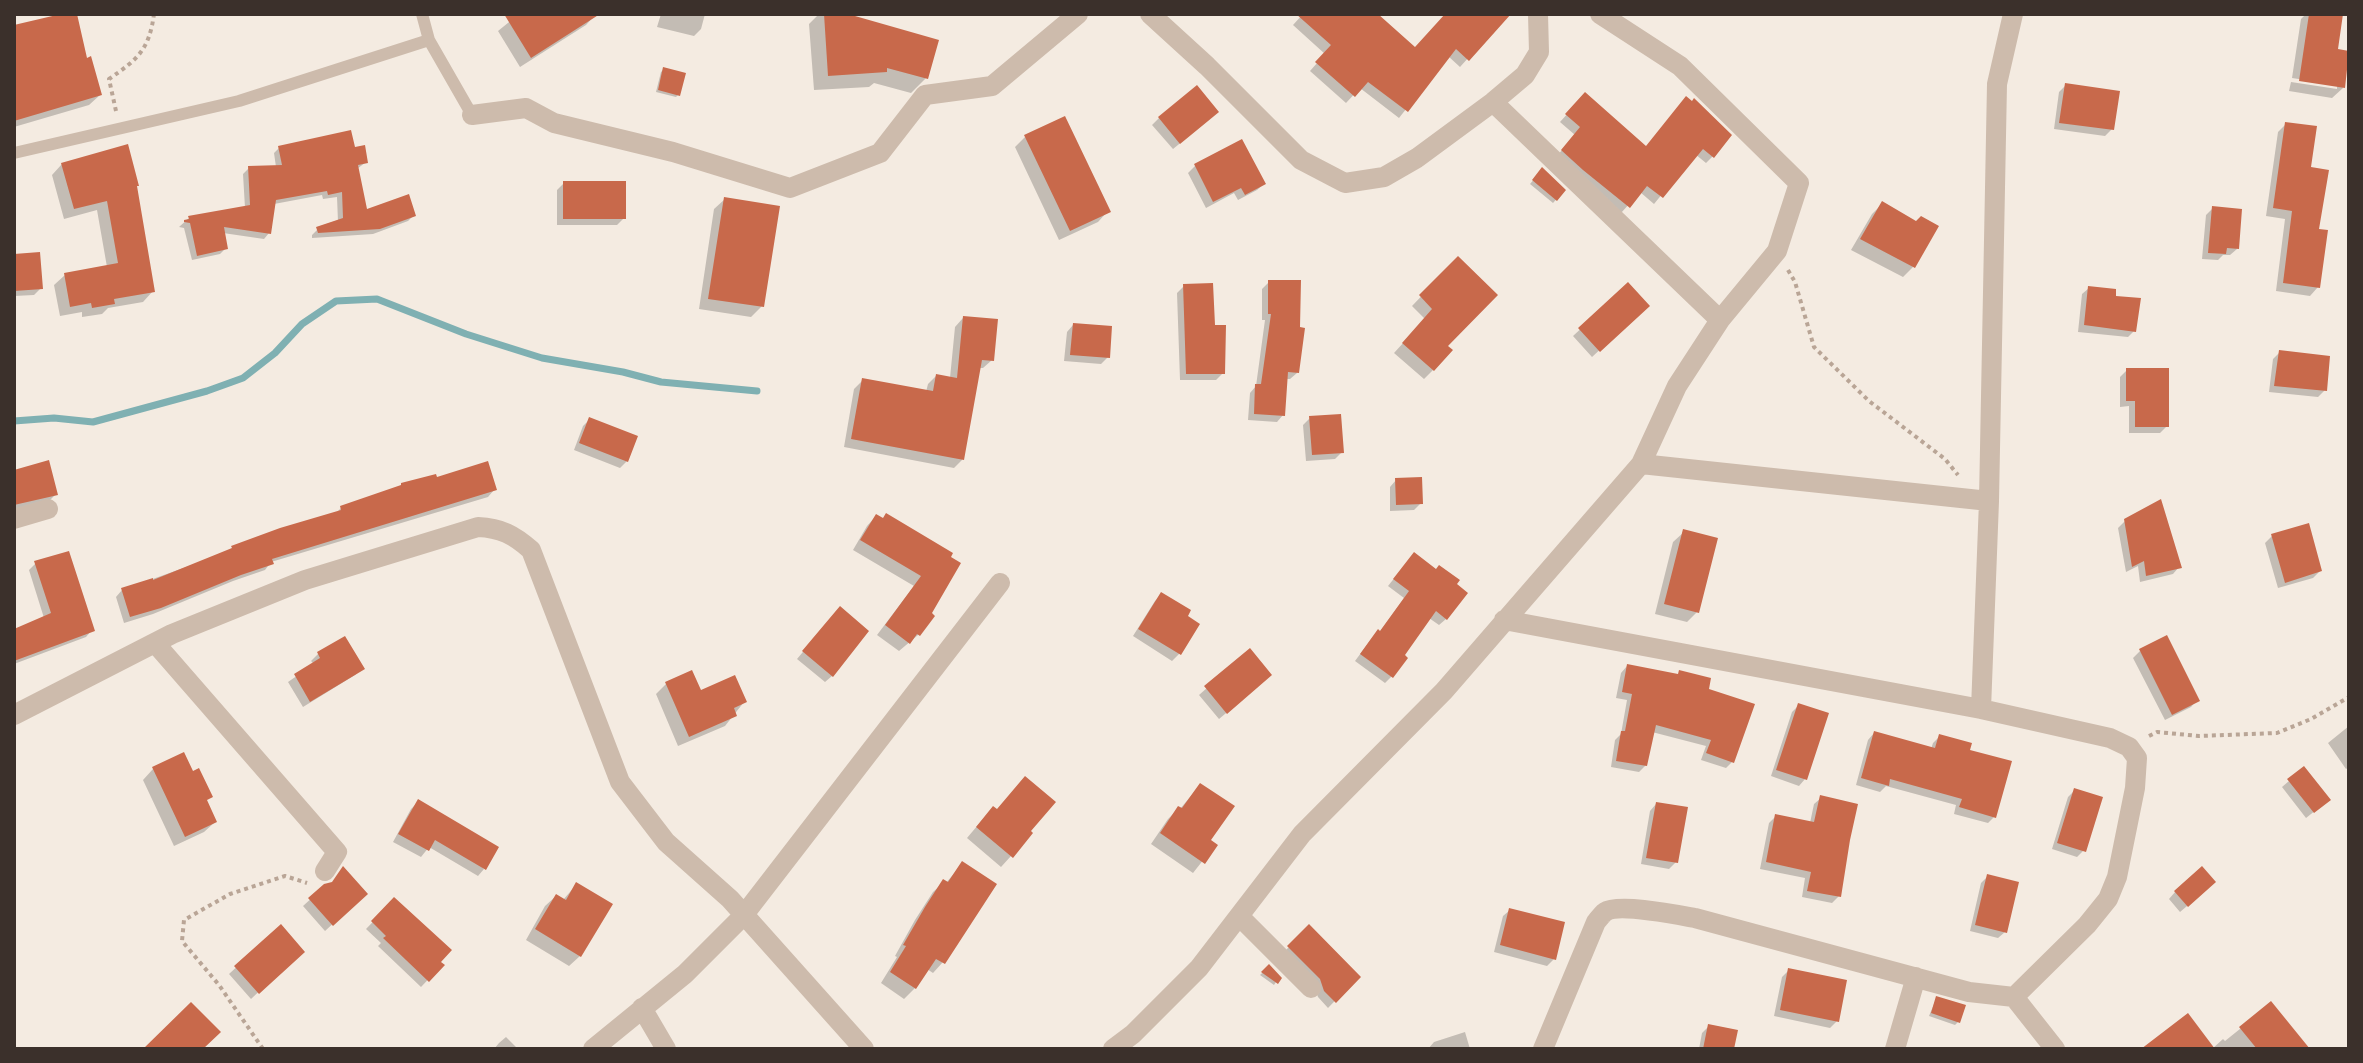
<!DOCTYPE html>
<style>
body{margin:0}
#map{position:relative;width:2363px;height:1063px;overflow:hidden;background:#f4ebe1;font-family:"Space Grotesk",sans-serif}
canvas{display:block}
.frame{position:absolute;inset:0;border:16px solid #3b302b;pointer-events:none}
</style>
<div id="map">
<canvas width="2363" height="1063"></canvas>
<div class="frame"></div>
</div>
<script>
const c = document.querySelector('canvas').getContext('2d');
c.lineJoin = 'round';
function paint(path, color) { c.fillStyle = color; c.fill(path, 'evenodd'); }
function trace(path, color, width, dash) { c.strokeStyle = color; c.lineWidth = width; c.lineCap = dash ? 'butt' : 'round'; c.setLineDash(dash || []); c.stroke(path); }
paint(new Path2D(`
 M70 14H75L85 60 100 95 89 105 14 127V27Z
 M519 14H596L586 25 520 67 498 31Z
 M661 14H705L701 29 694 36 657 27Z
 M819 14H840L926 78 911 93 874 83 869 87 814 90 809 24Z
 M1303 14H1375L1415 50 1447 14H1508L1460 67 1448 56 1399 118 1360 88 1346 103 1310 71 1325 54 1293 25Z
 M2306 14H2341L2335 51 2343 88 2332 98 2289 91 2291 82 2337 89V85L2292 78 2301 19Z
 M664 69 678 95 676 97 656 92 661 72Z
 M2066 85 2112 129 2105 136 2054 129 2059 92Z
 M1686 99 1713 156 1706 163 1695 154 1654 204 1640 192 1621 213 1556 157 1575 135 1560 122 1578 102 1646 148Z
 M1159 118 1210 119 1173 149 1152 125Z
 M2286 124 2309 169 2317 231 2318 287 2310 296 2276 291 2285 219 2266 216 2278 132Z
 M1025 137 1108 211 1098 222 1059 240 1015 147Z
 M1241 141 1264 184 1257 190 1238 200 1234 193 1206 208 1188 173 1195 166Z
 M279 148 353 149 366 162 357 169 365 212 414 215 408 221 373 234 312 238V235L318 229 338 222 337 197 323 199 322 195 274 204 269 233 264 239 223 233 226 248 220 254 192 260 184 228 179 227 189 218 245 208 243 174 249 168 276 167 274 153Z
 M62 164 135 187 153 291 143 302 108 308 102 314 82 317V312L60 316 54 285 65 275 107 267 97 210 64 219 52 175Z
 M1542 170 1564 191 1553 203 1530 184Z
 M564 183 624 218 617 225H557V190Z
 M725 199 762 306 751 317 699 309 714 209Z
 M1882 204 1913 267 1903 277 1851 250 1872 214Z
 M2213 208 2237 249 2230 255H2223L2218 260 2202 259 2206 215Z
 M14 256 41 288 34 295 14 296Z
 M1458 258 1433 370 1424 379 1394 353 1425 319 1412 306Z
 M1269 282 1297 373 1290 379H1285L1283 415 1277 422 1248 420 1250 393 1256 386 1265 320H1262V289Z
 M1628 285 1647 306 1592 357 1573 336Z
 M1184 286 1214 327 1223 373 1216 380H1180L1177 293Z
 M2089 288 2114 297 2134 331 2128 337 2078 332 2082 294Z
 M963 318 992 360 983 368H979L962 460 954 468 844 447 854 389 863 380 926 392 928 384 936 376 950 378 955 327Z
 M1073 325 1108 357 1101 364 1064 361 1067 332Z
 M2279 353 2325 390 2318 397 2269 392 2273 359Z
 M2127 370 2167 426 2160 433H2129V406L2120 407V377Z
 M1310 418 1342 452 1335 459 1306 461 1303 425Z
 M590 419 627 461 620 468 574 450 583 426Z
 M14 472 56 494 49 501 14 510Z
 M436 479 494 490 488 497 271 562 265 570 233 581 153 614 124 623 116 597 122 590 228 552 232 548 334 515 341 508Z
 M1396 480 1421 503 1414 510 1390 511V487Z
 M876 516 951 554 918 635 899 651 877 635 914 586 853 550 867 526Z
 M2125 521 2179 567 2173 574 2140 582 2138 566 2126 572 2118 528Z
 M1684 532 1697 612 1687 622 1655 614 1673 542Z
 M2272 536 2320 571 2313 578 2278 588 2265 543Z
 M1408 561 1446 619 1439 625 1429 618 1402 656 1392 676 1385 683 1355 661 1372 638 1379 633 1404 598 1388 586Z
 M36 563 92 630 86 637 14 664V631L44 618 29 570Z
 M1162 594 1185 617 1197 625 1179 654 1172 661 1133 636 1155 601Z
 M834 615 832 676 825 682 797 659Z
 M1249 651 1263 682 1219 719 1199 695Z
 M2140 651 2197 700 2191 707 2165 720 2133 658Z
 M318 654 362 668 355 675 303 707 288 682 314 664 311 661Z
 M1627 666 1706 690 1732 762 1726 768 1701 760 1706 746 1652 732 1646 765 1639 772 1611 767 1615 740 1621 734 1627 700 1616 698 1621 673Z
 M666 684 700 693 744 702 725 726 678 746 656 694Z
 M1799 705 1805 779 1799 786 1771 776 1792 712Z
 M2349 726V767L2346 769 2328 743Z
 M1874 733 1931 749 1933 743 1940 736 1968 751 1994 817 1988 823 1954 814 1956 805 1886 786 1880 792 1856 785 1868 740Z
 M153 769 192 774 215 822 204 832 174 846 143 780Z
 M2289 781 2321 806 2306 818 2282 787Z
 M1200 785 1209 841 1215 845 1193 873 1151 844 1168 819 1179 808 1180 809Z
 M2075 790 2084 850 2077 857 2052 849 2068 797Z
 M1821 798 1839 896 1832 903 1802 897 1805 878 1760 869 1769 823 1776 816 1810 823 1814 804Z
 M418 802 484 869 478 876 429 847 421 857 393 842 411 809Z
 M1656 804 1676 862 1669 869 1641 864 1650 811Z
 M996 811 1031 834 1001 867 967 838 983 819Z
 M962 864 943 962 933 973 927 969 915 988 904 999 881 983 897 957 895 956 915 920 933 892 944 882 946 883Z
 M1988 876 2005 932 1998 938 1970 931 1981 883Z
 M576 885 580 956 569 966 526 940 545 906 556 896 563 900Z
 M325 886 365 894 325 931 303 906Z
 M2207 889 2180 912 2169 899 2175 892Z
 M394 900 442 965 421 987 378 946 381 943 366 929Z
 M1510 910 1554 959 1547 966 1494 952 1503 916Z
 M280 927 302 951 251 999 229 974Z
 M1309 927 1358 977 1328 1008 1318 997 1314 986 1282 954Z
 M1269 967 1276 982 1274 985 1260 975Z
 M1789 970 1837 1021 1830 1028 1774 1016 1782 977Z
 M1936 999 1958 1022 1955 1025 1929 1016Z
 M2271 1004 2307 1049H2212L2223 1039 2225 1041Z
 M1709 1026 1732 1049H1699L1702 1033Z
 M1465 1032 1470 1049H1428L1434 1042Z
 M506 1037 517 1048 494 1049 499 1043Z`), '#0003');
trace(new Path2D(`
 M14 421 54 418 93 422 207 391 243 378 275 353 302 324 336 301 377 299 466 334 542 358 623 372 661 382 757 391`), '#7fb0b2', 7);
paint(new Path2D(`
 M61 14H77L87 58 91 56 102 95 14 121V25Z
 M504 14H600L531 58Z
 M824 14H848L939 40 928 79 887 68V72L828 76Z
 M1296 14H1378L1415 47 1445 14H1511L1469 61 1456 49 1408 112 1368 82 1355 97 1315 62 1331 45Z
 M2309 14H2343L2338 49 2349 51 2345 88 2299 81Z
 M663 67 686 73 680 96 658 90Z
 M2065 83 2120 91 2114 130 2059 123Z
 M1197 85 1219 112 1180 144 1158 117Z
 M1585 92 1646 146 1686 96 1692 101 1694 98 1732 135 1714 158 1703 149 1663 198 1647 186 1630 208 1583 170 1561 150 1580 127 1565 114Z
 M1065 116 1111 212 1070 231 1024 135Z
 M2285 122 2317 126 2311 167 2329 170 2319 229 2328 230 2320 288 2283 283 2292 211 2273 208Z
 M351 130 355 147 365 145 368 163 358 165 367 209 409 194 416 216 380 229 318 233 316 227 343 218 342 192 328 195 327 191 276 200 271 234 224 227 228 249 197 256 190 223 184 222V220L189 219 188 216 250 205 248 166 282 165 278 146Z
 M1242 139 1266 184 1245 195 1241 188 1213 202 1194 164Z
 M128 144 139 186H137L155 292 114 299 115 304 92 308 91 303 70 307 64 273 118 263 107 201 74 209 61 163Z
 M1542 167 1566 190 1557 201 1532 180Z
 M563 181H626V219H563Z
 M724 197 780 206 764 307 708 299Z
 M1882 201 1916 221 1921 216 1939 226 1915 268 1860 239Z
 M2212 206 2242 209 2239 249 2227 248 2226 254 2208 253Z
 M40 252 43 289 14 291V254Z
 M1458 256 1498 295 1448 346 1453 350 1434 371 1402 343 1432 309 1419 295Z
 M1268 280H1301L1300 327 1305 328 1299 373 1288 372 1285 416 1254 414 1255 384H1261L1271 314H1268Z
 M1628 282 1650 306 1600 352 1578 328Z
 M1213 283 1215 325H1226L1225 374H1186L1183 284Z
 M2088 286 2116 289V296L2141 298 2136 332 2084 325Z
 M963 316 998 319 994 361 982 360 964 460 851 439 862 378 933 391 936 374 957 378Z
 M1073 323 1112 326 1110 358 1070 355Z
 M2279 350 2330 356 2327 391 2274 386Z
 M2126 368H2169V427H2135V401H2126Z
 M1341 414 1344 453 1312 455 1309 416Z
 M589 417 638 436 628 462 579 443Z
 M49 460 58 495 14 505V470Z
 M488 461 497 490 272 559 274 564 241 575 161 608 130 617 121 588 153 578V580L232 548 231 546 280 528 341 510 340 506 401 485V483L436 474 437 477Z
 M1422 477 1423 504 1396 505 1395 478Z
 M2161 499 2182 568 2146 576 2144 561 2132 567 2124 519Z
 M886 513 953 553 951 557 961 563 932 613 935 616 920 636 917 634 910 644 885 625 921 576 860 540 876 514 883 518Z
 M2309 523 2322 571 2285 583 2271 534Z
 M1683 529 1718 538 1699 613 1664 604Z
 M69 551 95 631 14 661V629L51 613 34 561Z
 M1414 552 1436 569 1439 565 1460 580 1457 584 1468 593 1447 620 1436 611 1405 655 1408 658 1393 678 1360 654 1378 629 1380 631 1409 591 1393 579Z
 M1161 592 1191 610 1188 616 1200 624 1181 655 1138 629Z
 M840 606 869 631 833 677 802 651Z
 M2167 635 2200 701 2172 715 2139 649Z
 M345 636 365 669 310 702 294 674 320 658 317 652Z
 M1250 648 1272 675 1227 714 1204 686Z
 M1627 664 1678 674 1679 670 1711 678 1709 689 1755 704 1734 763 1706 753 1711 740 1656 725 1647 766 1616 761 1621 731H1625L1632 694 1622 692Z
 M692 670 701 690 735 675 747 702 734 708 737 716 689 737 665 682Z
 M1798 703 1829 713 1807 780 1776 770Z
 M1874 731 1935 748 1939 734 1972 743 1970 750 2012 761 1996 818 1959 807 1962 799 1890 779 1889 786 1861 778Z
 M184 752 193 771 199 768 213 797 207 800 217 822 185 837 152 767Z
 M2304 766 2331 800 2314 813 2287 779Z
 M1025 776 1056 802 1031 831 1033 833 1013 858 976 827 993 806 997 809Z
 M1200 783 1235 806 1211 840 1218 845 1205 864 1160 833 1178 806 1182 808Z
 M2074 788 2103 797 2086 852 2057 843Z
 M1820 795 1858 804 1850 840 1841 897 1807 891 1811 872 1766 862 1775 814 1814 822Z
 M418 799 499 847 486 870 435 840 429 851 398 834Z
 M1656 802 1688 807 1678 863 1646 858Z
 M962 861 997 884 945 964 936 959 916 989 890 972 906 946 903 945 925 907 943 879 948 882Z
 M343 866 368 894 333 926 308 898 324 884 332 882Z
 M2202 866 2216 882 2188 907 2174 891Z
 M1987 874 2019 882 2007 933 1975 925Z
 M576 882 613 904 581 957 535 929 556 894 566 900Z
 M394 897 452 950 441 962 445 965 429 982 383 938 386 936 371 921Z
 M1509 908 1565 922 1556 960 1500 945Z
 M281 924 305 952 259 994 234 966Z
 M1309 924 1361 977 1336 1003 1324 991 1320 979 1287 946Z
 M1269 964 1282 978 1278 984 1261 972Z
 M1788 968 1847 980 1839 1022 1780 1010Z
 M1936 996 1966 1005 1960 1023 1931 1013Z
 M2271 1001 2310 1049H2257L2239 1027Z
 M191 1002 221 1032 203 1049H143Z
 M2188 1013 2215 1049H2141Z
 M1708 1024 1738 1030 1734 1049H1703Z`), '#c8694b');
trace(new Path2D(`
 M116 111 109 79C138 59 149 50 154 14
 M1788 270 1795 282 1814 347 1869 401 1945 459 1958 475
 M2149 736 2157 732 2199 736 2277 733 2311 719 2349 697
 M263 1049 219 985 182 941 184 920 230 894 285 876 307 883`), '#b9a596', 4, [4, 4]);
trace(new Path2D(`
 M422 14 429 40 472 115
 M14 153 239 101 429 40`), '#cdbbac', 12);
trace(new Path2D(`
 M1150 14 1207 66 1301 160 1345 183 1384 177 1417 158 1493 102 1525 75 1539 52 1538 14
 M1493 102 1720 320
 M472 115 526 108 554 123 673 152 790 188 880 153 925 95 992 86 1078 14
 M1641 464 1989 501
 M14 519 48 509
 M1504 620 1981 709 2110 738 2129 747 2137 758 2135 788 2117 877 2108 899 2087 925 2014 997
 M155 643 337 852 325 871
 M1981 709 1989 501 1997 84 2013 14
 M14 715 172 634 305 580 478 527C501 528 514 535 531 550L620 782 666 842 730 899 864 1049
 M1239 916 1311 988
 M642 1008 666 1049
 M593 1049 685 974 743 916 1000 583
 M1113 1049 1133 1034 1199 968 1302 834 1444 691 1641 464 1677 386 1720 320 1777 251 1799 183 1680 66 1600 14
 M1543 1049 1596 922C1597 921 1604 912 1605 912 1618 903 1678 915 1695 918L1969 992 2014 997 2055 1049
 M1895 1049 1916 977`), '#cdbbac', 20);
</script>
